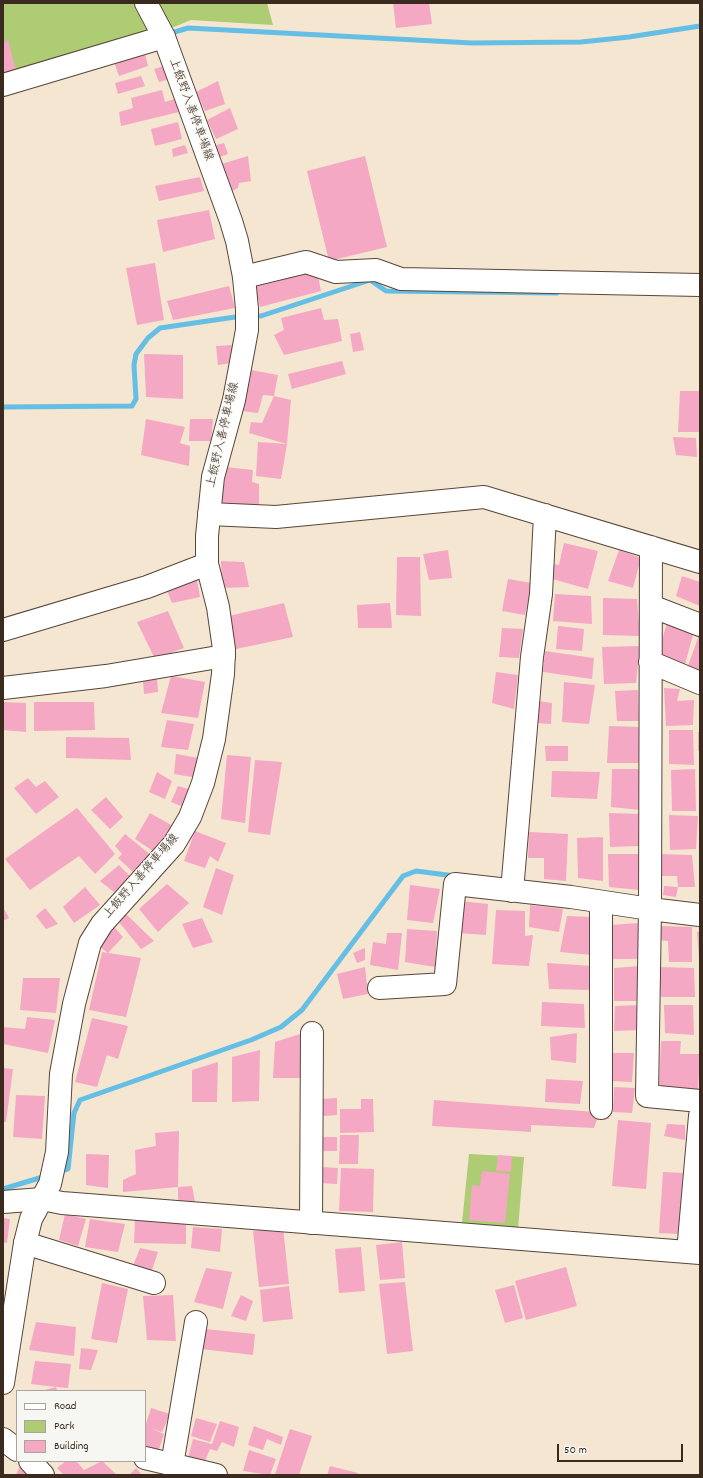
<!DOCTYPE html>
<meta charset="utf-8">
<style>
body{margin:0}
#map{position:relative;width:703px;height:1478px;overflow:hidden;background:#f4e6d1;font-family:Dekko,sans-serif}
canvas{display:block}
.frame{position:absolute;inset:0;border:4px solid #3b2a1e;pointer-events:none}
.legend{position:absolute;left:16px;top:1390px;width:130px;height:72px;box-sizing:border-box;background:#f6f6f2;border:1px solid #aba49d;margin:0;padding:5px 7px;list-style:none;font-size:12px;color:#3b2a1e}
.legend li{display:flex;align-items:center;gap:8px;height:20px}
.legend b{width:20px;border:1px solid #aba49d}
.scale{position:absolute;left:557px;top:1444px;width:126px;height:18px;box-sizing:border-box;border:2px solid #3b2a1e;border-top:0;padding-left:5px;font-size:12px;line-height:14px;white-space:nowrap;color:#3b2a1e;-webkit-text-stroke:3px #f6f6f2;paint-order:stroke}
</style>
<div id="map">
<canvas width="703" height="1478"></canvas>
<div class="frame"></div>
<ul class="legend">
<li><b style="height:5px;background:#fff"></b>Road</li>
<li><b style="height:11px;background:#adcc73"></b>Park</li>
<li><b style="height:11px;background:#f5a8c4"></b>Building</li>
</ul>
<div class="scale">50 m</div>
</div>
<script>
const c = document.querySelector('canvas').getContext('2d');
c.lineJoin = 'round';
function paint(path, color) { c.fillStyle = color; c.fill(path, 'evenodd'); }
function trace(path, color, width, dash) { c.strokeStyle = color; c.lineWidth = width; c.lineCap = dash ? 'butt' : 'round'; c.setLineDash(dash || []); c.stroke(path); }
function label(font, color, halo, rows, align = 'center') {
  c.font = font + ' Dekko,"Klee One",sans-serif'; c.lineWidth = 3; c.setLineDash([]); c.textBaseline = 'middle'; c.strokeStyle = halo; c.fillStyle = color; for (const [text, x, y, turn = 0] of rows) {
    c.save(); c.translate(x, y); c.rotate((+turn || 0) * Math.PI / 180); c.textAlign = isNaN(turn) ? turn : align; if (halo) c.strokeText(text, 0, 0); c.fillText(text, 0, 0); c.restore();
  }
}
paint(new Path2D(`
 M3 3H140L155 31 3 74Z
 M157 3H267L273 25 191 20 169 29Z
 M469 1154 524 1157 518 1229 462 1223Z`), '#adcc73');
trace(new Path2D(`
 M168 34 188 28 472 43 581 42 629 37 700 26
 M252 316H261L370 280 386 291 557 293
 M3 407 132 406 136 399 134 365 136 354 148 338 160 328 242 316
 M59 1172 68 1169 74 1113 80 1100 251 1040 281 1027 302 1010 403 876 416 871 455 876
 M3 1189 46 1176`), '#65bee3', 5);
paint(new Path2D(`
 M393 3H429L432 24 396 28Z
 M8 40 16 70 3 75V42Z
 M144 50 148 66 119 76 113 59Z
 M167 65 170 79 159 82 154 69Z
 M141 76 145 86 118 94 115 83Z
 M218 81 225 104 205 111 196 92Z
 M162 90 165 102 177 98 179 112 121 126 119 112 133 108 131 98Z
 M230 108 238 129 216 139 207 120Z
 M178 122 182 139 155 146 151 129Z
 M224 143 228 154 217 158 213 146Z
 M185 145 188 153 173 157 172 149Z
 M248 156 251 181 239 183 238 188 228 193 218 165Z
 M365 156 387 247 329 261 307 171Z
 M200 177 204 191 159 201 155 186Z
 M209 210 215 239 163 252 157 220Z
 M155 263 164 320 137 325 126 268Z
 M317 271 321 291 260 307 255 287Z
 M229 286 235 308 173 320 167 301Z
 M321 308 324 320 338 319 342 341 284 355 274 335 284 330 281 318Z
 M360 332 364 350 353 352 350 334Z
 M233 345 231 363 218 365 216 346Z
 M144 354 183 355V399L146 397Z
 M342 361 346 374 292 389 288 374Z
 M251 370 278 375 274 396 291 400 287 444 249 433 251 422 262 423 274 396 263 395 258 413 242 411Z
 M680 391H700V432H678Z
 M146 419 185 427 180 443 190 446 189 466 141 455Z
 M190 419H213L211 441H189Z
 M673 437 696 438 697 457 676 455Z
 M258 442 287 444 281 479 256 476Z
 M226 467 253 470 252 482 259 484V509L222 504Z
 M564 543 598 551 588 589 549 578 553 564 559 565Z
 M448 550 452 578 429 580 423 554Z
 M619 550 641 558 633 588 608 581Z
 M397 557H420L421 616 396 615Z
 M221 561 244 562 249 587 222 588Z
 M682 576 700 582V606L676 596Z
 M508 579 532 583 525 615 502 611Z
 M197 580 200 597 172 603 166 588Z
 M555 594 591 596 592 624 553 621Z
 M603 598 637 599 640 636 603 635Z
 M284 603 293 637 236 649 229 616Z
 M390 603 392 628H358L357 605Z
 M168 611 184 648 155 659 137 622Z
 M668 619 694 631 684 668 657 658Z
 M558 626 584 629 582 651 556 649Z
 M502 628 523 629 519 658 499 657Z
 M700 632V672L688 666Z
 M640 646 636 683 604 684 602 647Z
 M545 651 594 658 592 679 543 672Z
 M496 672 518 675 514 709 492 703Z
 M171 676 205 682 198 718 161 713Z
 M157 678 158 692 144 694 143 681Z
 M564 682 595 685 589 724 562 722Z
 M664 688 680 689 677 701 694 700 693 725 666 726Z
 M638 690 639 721H617L615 691Z
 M539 701 552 703 551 724 536 723Z
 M3 702 26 703V732L3 730Z
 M34 702H94L95 730 34 731Z
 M167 720 194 724 188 750 161 747Z
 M609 726 639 727V763H607Z
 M669 730H693L694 765 669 764Z
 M698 732H700V751H698Z
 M66 737 129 738 131 760 66 758Z
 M545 746H568V761H546Z
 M176 754 199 758 198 778 174 774Z
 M227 755 251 757 245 823 221 819Z
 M255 760 282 762 270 835 248 832Z
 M612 769H639L641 810 611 807Z
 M695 769 696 811H672L671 770Z
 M552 771 600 772 597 799 551 797Z
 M157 772 172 781 165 799 149 792Z
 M28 778 36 787 45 781 59 797 36 814 14 788Z
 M178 786 192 790 184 807 171 802Z
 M106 797 123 817 110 829 91 810Z
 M77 808 115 854 95 874 79 856 30 890 5 859Z
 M150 813 173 826 156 853 135 839Z
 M609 813 641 814 639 846 610 847Z
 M669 815 698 816 696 849 670 850Z
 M195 831 226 843 218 862 210 856 205 868 184 861Z
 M529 832 568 834 566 881 544 879V858H528Z
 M125 834 152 856 135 874 118 858 122 854 115 846Z
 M603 837V881L578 878 577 838Z
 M608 854H642L640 890 609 887Z
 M658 854 692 855 695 887H678L677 876H658Z
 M119 865 132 878 114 892 100 881Z
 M216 868 234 875 222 915 203 907Z
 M167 884 189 903 158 932 139 909Z
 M410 885 440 889 433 923 407 920Z
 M664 886 678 887 676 897 663 895Z
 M85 887 100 905 74 923 63 907Z
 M460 901 488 904 486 935 458 933Z
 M530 905 563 909 559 932 529 927Z
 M3 907 9 918 3 921Z
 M45 908 58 924 46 929 36 916Z
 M496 910 525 911V936L533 935 529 966 492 964Z
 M126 914 154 941 141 949 118 921Z
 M567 916 592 917 591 955 560 952Z
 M202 918 213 942 193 948 182 924Z
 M639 923V959H610V925Z
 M659 926 692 927V962H669L668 941 657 940Z
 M114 927 123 937 108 953 100 947Z
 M407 929 437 931 435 967 405 962Z
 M700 931V958H699L697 932Z
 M387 933H402L398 970 370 965 373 942 386 944Z
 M365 948V960L357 963 353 953Z
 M102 952 141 958 126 1017 89 1010Z
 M547 963 592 966 591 990 549 989Z
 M640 966V1001H614V968Z
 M365 967 368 994 343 999 337 974Z
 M659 967 694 968 695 997H661Z
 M23 978H60L56 1013 20 1010Z
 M542 1002 584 1004 585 1028 541 1026Z
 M641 1005 640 1030 614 1031 615 1006Z
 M664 1005H693L694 1035 665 1033Z
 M27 1017 55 1020 48 1053 3 1044V1027L25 1029Z
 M92 1018 128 1026 118 1059 107 1055 97 1087 75 1082Z
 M577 1033 576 1063 551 1060 550 1037Z
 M300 1034 301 1078H273L275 1042Z
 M661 1041H681L680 1054H700L698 1090 659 1091Z
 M260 1050 259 1101 232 1102V1057Z
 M612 1053H634L632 1082 610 1081Z
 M218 1062 217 1102H192V1070Z
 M3 1068 13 1069 6 1122H3Z
 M546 1079 583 1081 580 1104 545 1102Z
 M614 1087 635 1088 632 1113 613 1112Z
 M16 1095 45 1096 42 1139 13 1137Z
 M337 1098V1115L323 1116 322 1099Z
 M361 1099H373L374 1132 340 1133V1109H361Z
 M434 1100 609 1113V1119H597L594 1128 531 1125V1132L432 1126Z
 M618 1120 651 1123 646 1189 612 1186Z
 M667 1124 685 1125V1140L664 1136Z
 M179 1131 178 1187 123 1192V1180L136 1174 135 1150 156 1146 155 1133Z
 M340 1135H359L358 1164H339Z
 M321 1137H337V1151H321Z
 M86 1154 109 1155 108 1188 86 1185Z
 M498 1155 512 1156 511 1172 496 1171Z
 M321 1167 338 1168 337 1184 320 1183Z
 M341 1168 374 1169 373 1212 339 1211Z
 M482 1171 510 1174 505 1223 469 1220 472 1185 480 1186Z
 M663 1172 683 1173 679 1234 659 1233Z
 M192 1186 195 1202 178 1201V1187Z
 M65 1214 86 1219 78 1246 59 1240Z
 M3 1218 10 1219 7 1243 3 1242Z
 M90 1219 125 1224 118 1252 85 1247Z
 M135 1219 186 1223V1244L134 1243Z
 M193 1227 222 1229 220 1252 191 1248Z
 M283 1227 289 1284 259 1287 253 1231Z
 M402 1242 405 1278 380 1280 376 1245Z
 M361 1247 365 1291 339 1293 335 1249Z
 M140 1248 158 1252 151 1273 133 1266Z
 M566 1267 577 1306 526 1320 515 1281Z
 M206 1268 232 1272 223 1309 194 1302Z
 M405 1282 413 1351 387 1354 379 1284Z
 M102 1283 128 1289 117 1343 91 1339Z
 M514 1285 523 1318 505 1323 495 1290Z
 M289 1286 293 1319 263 1322 260 1290Z
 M173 1295 176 1341 147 1340 143 1296Z
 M241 1295 253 1301 246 1321 231 1316Z
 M36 1322 76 1327 74 1356 29 1350Z
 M205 1329 255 1334 253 1355 201 1349Z
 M81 1348 98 1350 91 1370 79 1369Z
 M35 1361 71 1364 68 1388 56 1387 57 1391H42L56 1387 31 1384Z
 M151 1408 170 1414 162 1432 152 1429 164 1434 158 1452 145 1446V1427Z
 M196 1418 217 1424 210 1442 191 1436Z
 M220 1421 239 1427 234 1447 222 1442 217 1451 210 1449 203 1466 187 1461 193 1439 212 1444Z
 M254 1426 283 1437 281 1445 267 1439 263 1450 248 1445Z
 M290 1429 312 1436 299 1475H277L275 1474Z
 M249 1450 276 1459 270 1475 243 1471Z
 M66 1461H76L84 1470 102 1461 117 1475H64L57 1468Z
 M20 1466 30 1475H16Z
 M330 1466 358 1473 357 1475H327Z
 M136 1468 142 1475H129Z`), '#f5a8c4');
const minor = new Path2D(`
 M3 85 164 37
 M244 277 306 262 336 272 376 270 401 279 700 285
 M209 514 276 517 484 497 700 562
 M651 547 650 909 647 1096 700 1101
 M651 606 700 625
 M3 630 147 587 207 564
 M650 662 700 683
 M3 688 106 676 224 656
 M512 891 532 657 541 594 545 515
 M601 902V1108
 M379 988 445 984 455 884 571 897 650 909 700 915
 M3 1202 42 1199 62 1203 700 1253
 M311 1223 312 1033
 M25 1243 154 1283
 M688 1252 700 1116
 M145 1458 216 1475
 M172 1465 196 1322`);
const major = new Path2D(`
 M3 1383 25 1243 31 1219 50 1184 57 1152 61 1074 74 1004 90 943 102 924 174 844 190 817 203 783 214 739 223 674 224 649 218 607 207 564V536L213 477 234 400 247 330V309L244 277 237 241 231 221 164 37 146 3
 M3 1439 17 1450
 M30 1461 43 1475`);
trace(minor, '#574639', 24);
trace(major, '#574639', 24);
trace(minor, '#fff', 22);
trace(major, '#fff', 22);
label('12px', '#3b2a1e', '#f6f6f2', [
 ["上飯野入善停車場線",190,110,70],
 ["上飯野入善停車場線",224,435,-77],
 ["上飯野入善停車場線",142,877,-49]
]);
</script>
